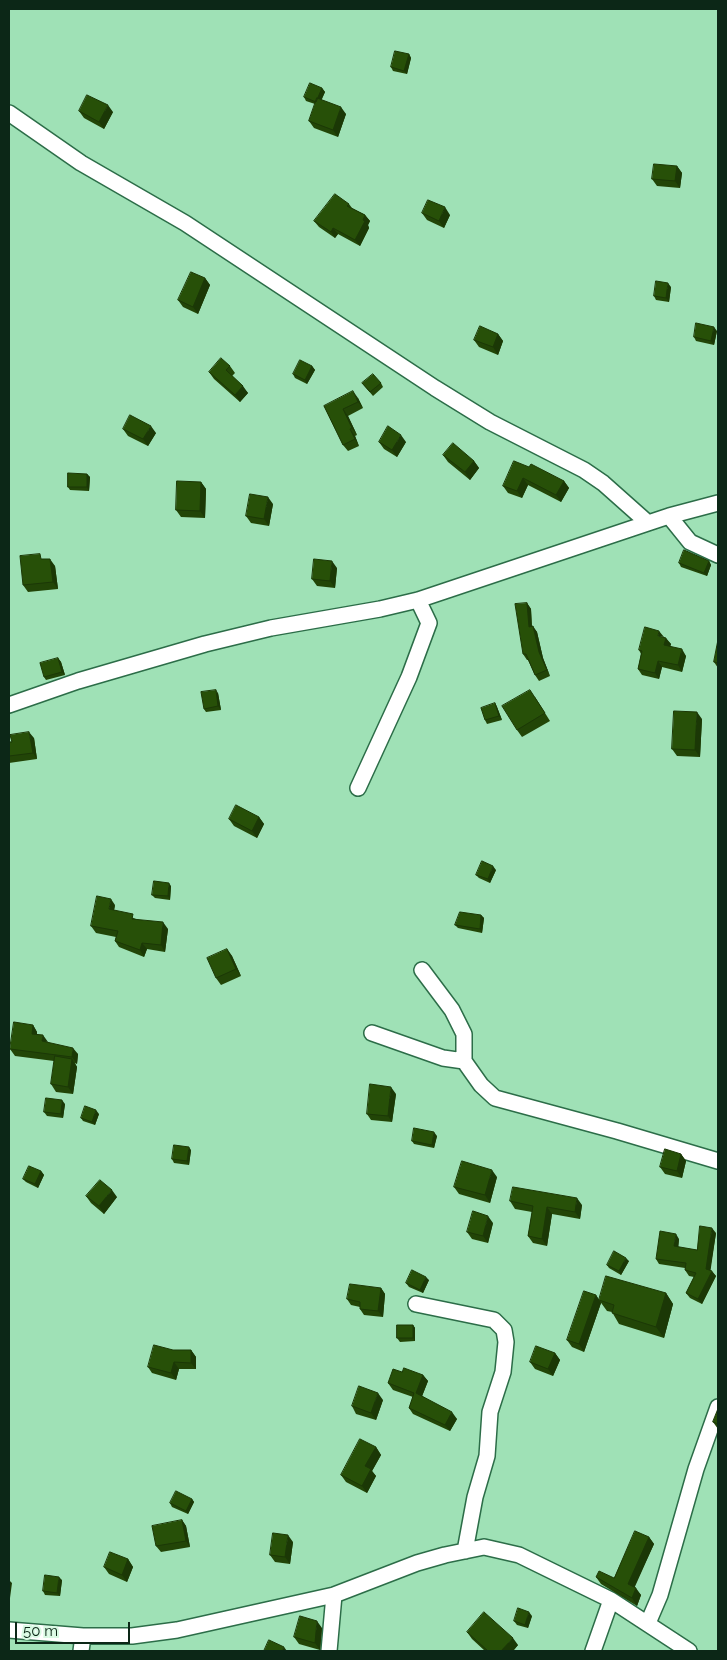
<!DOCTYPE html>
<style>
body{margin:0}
#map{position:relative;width:727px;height:1660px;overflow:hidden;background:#9fe1b6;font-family:Raleway,sans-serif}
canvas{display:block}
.frame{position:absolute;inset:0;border:10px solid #0c2717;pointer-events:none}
.scale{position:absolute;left:15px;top:1622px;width:115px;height:22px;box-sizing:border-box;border:2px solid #0c2717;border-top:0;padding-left:6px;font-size:15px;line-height:18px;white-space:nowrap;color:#0c2717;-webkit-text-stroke:4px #d9fae3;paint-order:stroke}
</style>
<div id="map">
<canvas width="727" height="1660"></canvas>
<div class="frame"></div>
<div class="scale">50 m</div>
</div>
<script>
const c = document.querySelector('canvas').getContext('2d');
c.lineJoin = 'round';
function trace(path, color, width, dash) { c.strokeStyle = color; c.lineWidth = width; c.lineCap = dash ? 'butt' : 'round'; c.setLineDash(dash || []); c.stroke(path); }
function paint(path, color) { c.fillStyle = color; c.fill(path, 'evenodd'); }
const minor = new Path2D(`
 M9 113 81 163 185 223 435 388 490 422 584 470 603 483 648 523
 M669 516 690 542 718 555
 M9 705 78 681 205 644 271 628 380 609 418 600 669 516 718 503
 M358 788 409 677 429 623 418 600
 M422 970 452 1010 464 1034V1061L481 1085 495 1098 617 1131 718 1161
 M372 1033 443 1058 464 1061
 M416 1304 494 1320 504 1330 506 1342 503 1372 490 1412 487 1456 475 1497 465 1551
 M648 1623 660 1595 696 1469 718 1407
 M9 1630 83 1636H132L177 1630 334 1595 417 1563 445 1555 484 1547 519 1555 611 1600 689 1651
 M81 1651 83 1636
 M329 1651 334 1595
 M593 1651 611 1600`);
trace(minor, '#2c6d48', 18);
trace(minor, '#fff', 15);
paint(new Path2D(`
 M409 54 411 58 407 74 393 71 391 67Z
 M322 88 325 92 321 100 346 114 338 137 314 128 309 121 315 104 306 101 304 97Z
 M79 111 113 112 104 129 84 118Z
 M677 166 682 173 680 188 657 186 652 179Z
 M349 204 352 208 365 215 370 221 368 225 369 228 360 246 338 234 335 238 319 227 314 221Z
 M422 213 450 215 444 228 427 220Z
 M205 278 210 285 198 314 183 307 178 300Z
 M671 287 669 302 656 300 654 296Z
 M717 331 714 345 696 341 694 337Z
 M498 334 503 341 498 355 479 347 474 340Z
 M230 366 235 373 232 376 248 393 240 402 214 379 209 372Z
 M312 366 315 370 307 384 295 378 293 374Z
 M362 383H381L383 387 373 396Z
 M358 398 363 408 348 416 357 435 355 436 359 446 348 451 343 445 324 406Z
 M123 429 156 433 148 446 128 436Z
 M379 442H406L397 457 384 449Z
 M443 455 474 461 479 468 470 480 448 462Z
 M529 467 564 481 569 488 561 502 528 485 522 498 508 493 503 486Z
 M87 474 90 477 89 491 70 490 68 487Z
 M201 482 206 489 205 518 181 517 176 510Z
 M273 504 269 526 251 523 246 516Z
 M44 559 55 566 58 589 28 592 23 585Z
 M709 561 711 565 707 576 681 567 679 563Z
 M337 568 335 588 317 586 312 579Z
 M527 603 531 609 532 626 537 632 543 658 550 676 539 681 535 675 528 660H527L523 654Z
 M664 637 671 644 670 646 686 656 682 672 662 667 659 679 642 675 638 669 641 654 639 650Z
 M718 640V668L714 662Z
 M58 658 61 662 65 675 46 680 44 677Z
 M218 693 221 710 206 712 204 709Z
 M535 697 550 721 522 737 517 730Z
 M495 703 497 707 502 720 487 724 485 720Z
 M702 719 700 757 677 756 672 749Z
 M34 738 37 759 9 763V742Z
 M259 817 264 824 257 838 234 826 229 819Z
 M496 870 490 883 479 878 476 875Z
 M171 886 170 900 155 898 152 895Z
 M115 905 114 910 136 919 168 929 165 952 147 949 144 957 119 947 115 941 116 937 96 933 91 926Z
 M481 915 484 918 482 933 458 928 455 925Z
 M227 949 232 956 241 976 221 985 216 978Z
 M33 1025 37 1032V1034L47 1042 78 1054 77 1064 75 1063 77 1067 73 1094 56 1092 51 1084 54 1061 15 1056 10 1049Z
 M396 1094 392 1122 371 1120 367 1114Z
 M65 1104 63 1118 47 1116 44 1112Z
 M99 1114 95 1125 83 1121 81 1118Z
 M437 1136 434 1148 414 1144 412 1141Z
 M191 1150 189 1165 174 1163 172 1159Z
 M681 1154 686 1161 682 1178 665 1174 660 1167Z
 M41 1171 44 1175 38 1188 26 1182 23 1179Z
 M497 1177 490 1203 459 1194 454 1187Z
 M86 1196 117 1197 104 1214 91 1203Z
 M510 1201 582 1205 580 1219 552 1214 547 1246 533 1243 528 1236 532 1212 515 1209Z
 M493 1223 488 1243 472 1239 467 1232Z
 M716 1233 710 1270 716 1276 702 1304 690 1298 686 1293 694 1277 689 1276 685 1270V1268L659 1264 656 1259 679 1239 678 1247 697 1250Z
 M629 1261 621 1275 609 1268 607 1265Z
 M429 1280 423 1293 409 1287 406 1283Z
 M381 1288 385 1294 383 1317 364 1315 360 1309V1307L351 1305 347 1299Z
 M666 1293 673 1304 664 1338 619 1324 612 1312 607 1311 599 1300Z
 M596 1295 601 1303 584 1352 572 1347 567 1340Z
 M413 1325 415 1328V1341L400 1342 397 1338Z
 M173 1350H191L196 1357V1369H179L176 1380 152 1373 148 1367Z
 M555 1353 560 1360 553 1376 535 1369 530 1362Z
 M402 1372 423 1375 428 1381 422 1396 457 1419 450 1431 413 1414 409 1408 413 1397 393 1390 388 1383Z
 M383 1400 376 1420 356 1414 352 1406Z
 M718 1409V1429L713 1422Z
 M376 1447 381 1455 372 1471 376 1476 367 1493 346 1482 341 1475Z
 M192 1499 194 1502 188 1514 172 1507 170 1503Z
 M182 1520 186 1526 190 1547 161 1552 156 1546Z
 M649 1537 654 1544 634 1587 641 1595 637 1606 601 1584 596 1577 614 1578Z
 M293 1542 290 1564 275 1562 270 1555Z
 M128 1559 133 1567 127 1582 109 1574 104 1567Z
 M62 1580 60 1596 45 1595 43 1591Z
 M532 1616 528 1628 517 1625 514 1621Z
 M322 1628 320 1650 299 1644 294 1637Z
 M467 1632 518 1645 513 1651H485L472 1639Z`), '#224507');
paint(new Path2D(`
 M409 54 411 58 407 74 404 71Z
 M322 88 325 92 319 106 316 102Z
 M108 105 113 112 104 129 99 122Z
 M341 107 346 114 338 137 333 130Z
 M677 166 682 173 680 188 675 181Z
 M445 207 450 215 444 228 439 221Z
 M365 215 370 221 368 225 369 228 360 246 355 240Z
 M333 228 338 234 335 238 331 232Z
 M205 278 210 285 198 314 193 307Z
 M668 283 671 287 669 302 666 298Z
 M714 327 717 331 714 345 711 341Z
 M498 334 503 341 498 355 493 347Z
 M312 366 315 370 307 384 305 380Z
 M243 386 248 393 240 402 235 395Z
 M353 391 358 398 363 408 358 402Z
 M343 409 348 416 357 435 352 428Z
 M151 426 156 433 148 446 143 439Z
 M350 429 355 436 359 446 355 439Z
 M401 435 406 442 397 457 392 450Z
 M474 461 479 468 470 480 465 472Z
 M87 474 90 477 89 491 87 487Z
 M523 478 528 485 522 498 517 491Z
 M564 481 569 488 561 502 556 495Z
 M201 482 206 489 205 518 200 511Z
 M268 497 273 504 269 526 264 519Z
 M50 559 55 566 58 589 53 582Z
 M332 561 337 568 335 588 330 581Z
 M709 561 711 565 707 576 704 573Z
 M527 603 531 609 532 633 529 627Z
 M533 626 537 632 543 658 550 676 547 670 539 652Z
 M659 631 664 637 658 636Z
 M666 638 671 644 669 652 664 645Z
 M682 649 686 656 682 672 678 665Z
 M58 658 61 662 65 675 62 672Z
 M658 661 662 667 659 679 655 673Z
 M216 690 218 693 221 710 218 706Z
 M495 703 497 707 502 720 499 716Z
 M697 712 702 719 700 757 695 750Z
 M29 732 34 738 37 759 33 753Z
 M259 817 264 824 257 838 252 831Z
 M493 866 496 870 490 883 488 879Z
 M169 883 171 886 170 900 168 896Z
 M111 899 115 905 113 916 109 909Z
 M481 915 484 918 482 933 480 929Z
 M163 922 168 929 165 952 161 945Z
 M142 943 147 949 144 957 140 950Z
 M227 949 232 956 241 976 236 969Z
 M33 1025 37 1032 36 1040 32 1034Z
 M43 1035 48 1042 42 1041Z
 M73 1048 78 1054 77 1064 72 1057Z
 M72 1059 77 1067 73 1094 68 1087Z
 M391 1087 396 1094 392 1122 388 1116Z
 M62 1100 65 1104 63 1118 61 1114Z
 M96 1110 99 1114 95 1125 92 1122Z
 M434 1132 437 1136 434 1148 432 1145Z
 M189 1147 191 1150 189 1165 187 1161Z
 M681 1154 686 1161 682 1178 677 1171Z
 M492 1170 497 1177 490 1203 485 1195Z
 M41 1171 44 1175 38 1188 35 1184Z
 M112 1190 117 1197 104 1214 99 1206Z
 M577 1198 582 1205 580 1219 575 1212Z
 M547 1207 552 1214 547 1246 542 1239Z
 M488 1216 493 1223 488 1243 483 1236Z
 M712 1228 716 1233 710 1274 706 1269Z
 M676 1234 679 1239 678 1251 674 1246Z
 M626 1258 629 1261 621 1275 619 1271Z
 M712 1271 716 1276 702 1304 698 1299Z
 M426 1277 429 1280 423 1293 420 1290Z
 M381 1288 385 1294 383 1317 378 1311Z
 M666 1293 673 1304 664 1338 656 1327Z
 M596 1295 601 1303 584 1352 579 1344Z
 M413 1325 415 1328V1341L413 1338Z
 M191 1350 196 1357V1369L191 1363Z
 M555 1353 560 1360 553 1376 548 1369Z
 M174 1362 179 1369 176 1380 171 1373Z
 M423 1375 428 1381 421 1399 416 1393Z
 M378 1393 383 1400 376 1420 371 1413Z
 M452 1412 457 1419 450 1431 445 1425Z
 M376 1447 381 1455 372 1471 376 1476 367 1493 362 1486 365 1466Z
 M192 1499 194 1502 188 1514 186 1511Z
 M182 1520 186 1526 190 1547 186 1541Z
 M288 1535 293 1542 290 1564 285 1557Z
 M649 1537 654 1544 633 1591 628 1584Z
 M128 1559 133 1567 127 1582 122 1575Z
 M59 1577 62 1580 60 1596 57 1593Z
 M9 1580 12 1583 10 1598 9 1597Z
 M636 1588 641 1595 637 1606 632 1598Z
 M529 1612 532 1616 528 1628 525 1625Z
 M317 1621 322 1628 320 1650 315 1643Z
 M513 1638 518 1645 513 1651H501Z
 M284 1647 287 1651H282Z`), '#1b3806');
const building = new Path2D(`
 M395 51 409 54 404 71 391 67Z
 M310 83 322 88 316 102 304 97Z
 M87 95 108 105 99 122 79 111Z
 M317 98 341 107 333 130 309 121Z
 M654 164 677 166 675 181 652 179Z
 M335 194 349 204 347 206 365 215 363 220 365 221 355 240 333 228 331 232 314 221Z
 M428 200 445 207 439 221 422 213Z
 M191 272 205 278 193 307 178 300Z
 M656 281 668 283 666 298 654 296Z
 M696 323 714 327 711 341 694 337Z
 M480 326 498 334 493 347 474 340Z
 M221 358 230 366 226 370 243 386 235 395 209 372Z
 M300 360 312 366 305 380 293 374Z
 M373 374 381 383 370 392 362 383Z
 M353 391 358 402 343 409 352 428 350 429 355 439 343 445 324 406Z
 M130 415 151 426 143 439 123 429Z
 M388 426 401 435 392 450 379 442Z
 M453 443 474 461 465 472 443 455Z
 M514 461 529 467 531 464 564 481 556 495 523 478 517 491 503 486Z
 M68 473 87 474V487H68Z
 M177 481 201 482 200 511 176 510Z
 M250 494 268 497 264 519 246 516Z
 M684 550 709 561 704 573 679 563Z
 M40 554 41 559H50L53 582 23 585 20 556Z
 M314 559 332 561 330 581 312 579Z
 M527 603 529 627 533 626 539 652 547 670 535 675 526 654H523L515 604Z
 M645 627 659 631 658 636 666 638 664 645 682 649 678 665 658 661 655 673 638 669 642 651 639 650Z
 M718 640V663L714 662Z
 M58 658 62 672 44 677 40 663Z
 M216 690 218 706 204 709 201 692Z
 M530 690 545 713 517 730 502 706Z
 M495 703 499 716 485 720 481 708Z
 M674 711 697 712 695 750 672 749Z
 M29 732 33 753 9 756V742H12L10 735Z
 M236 805 259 817 252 831 229 819Z
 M482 861 493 866 488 879 476 875Z
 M154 881 169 883 168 896 152 895Z
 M97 896 111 899 109 909 133 914 132 919 163 922 161 945 142 943 140 950 115 941 118 931 91 926Z
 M460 912 481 915 480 929 455 925Z
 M227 949 236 969 216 978 207 958Z
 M14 1022 33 1025 32 1034 43 1035 42 1041 73 1048 72 1057 10 1049Z
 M55 1056 72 1059 68 1087 51 1084Z
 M370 1084 391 1087 388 1116 367 1114Z
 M46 1098 62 1100 61 1114 44 1112Z
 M85 1106 96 1110 92 1122 81 1118Z
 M414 1128 434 1132 432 1145 412 1141Z
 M174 1145 189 1147 187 1161 172 1159Z
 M665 1149 681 1154 677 1171 660 1167Z
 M462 1161 492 1170 485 1195 454 1187Z
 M29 1166 41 1171 35 1184 23 1179Z
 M100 1180 112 1190 99 1206 86 1196Z
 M513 1187 577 1198 575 1212 547 1207 542 1239 528 1236 533 1206 510 1201Z
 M473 1211 488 1216 483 1236 467 1232Z
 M700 1226 712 1228 706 1269 712 1271 698 1299 686 1293 696 1273 685 1270 686 1263 656 1259 660 1231 676 1234 674 1246 697 1250Z
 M614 1251 626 1258 619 1271 607 1265Z
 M412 1270 426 1277 420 1290 406 1283Z
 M606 1276 666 1293 656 1327 612 1313 614 1305 599 1300Z
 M350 1284 381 1288 378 1311 360 1309V1302L347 1299Z
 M584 1291 596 1295 579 1344 567 1340Z
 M397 1325H413V1338H397Z
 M154 1345 173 1350H191V1363L174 1362 171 1373 148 1367Z
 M536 1346 555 1353 548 1369 530 1362Z
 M404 1368 423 1375 416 1393 452 1412 445 1425 409 1408 414 1393 388 1383 393 1369 402 1372Z
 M359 1386 378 1393 371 1413 352 1406Z
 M718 1409V1424L713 1422Z
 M360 1439 376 1447 365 1466 371 1469 362 1486 341 1475Z
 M176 1491 192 1499 186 1511 170 1503Z
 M182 1520 186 1541 156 1546 152 1526Z
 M635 1531 649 1537 628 1584 636 1588 632 1598 596 1577 599 1571 614 1578Z
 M273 1533 288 1535 285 1557 270 1555Z
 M110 1552 128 1559 122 1575 104 1567Z
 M45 1575 59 1577 57 1593 43 1591Z
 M518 1608 529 1612 525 1625 514 1621Z
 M484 1612 513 1638 501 1651H488L467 1632Z
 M300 1616 317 1621 315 1643 294 1637Z
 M269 1640 284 1647 282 1651H264Z`);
paint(building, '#275008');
trace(building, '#1b3806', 1);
</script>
